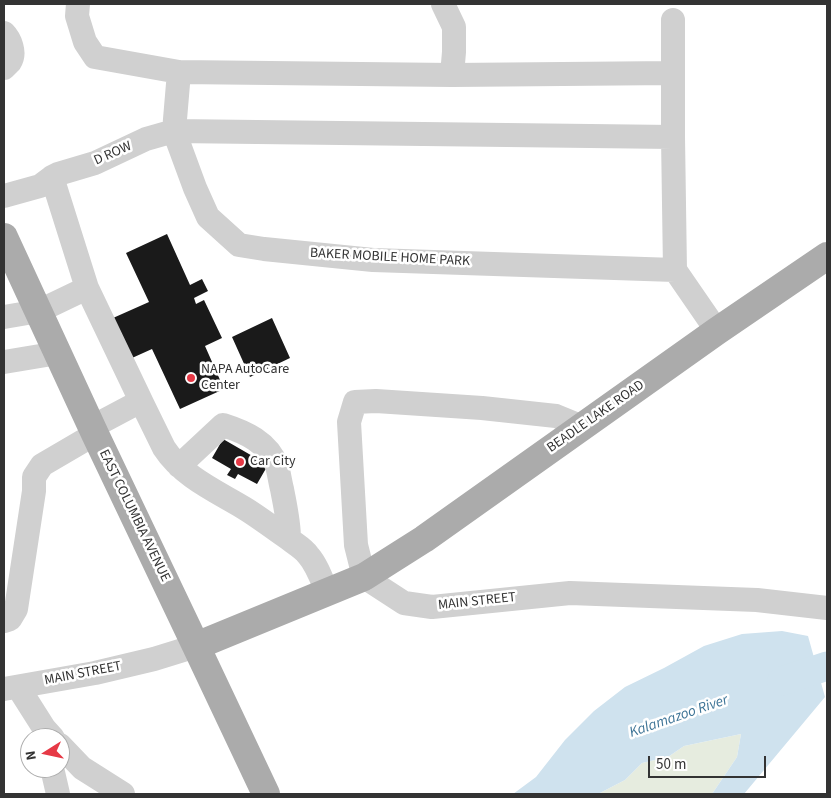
<!DOCTYPE html>
<style>
body{margin:0}
#map{position:relative;width:831px;height:798px;overflow:hidden;background:#fff;font-family:"Source Sans 3",sans-serif}
canvas{display:block}
.frame{position:absolute;inset:0;border:5px solid #333;pointer-events:none}
.north{position:absolute;left:20px;top:728px;width:50px;height:50px;box-sizing:border-box;background:#fff;border:1px solid #adadad;border-radius:50%;rotate:260deg;font-size:14px;font-weight:700;line-height:20px;text-align:center;color:#333}
.north::after{content:'';display:block;margin:auto;width:18px;height:22px;background:#e63946;clip-path:polygon(50% 0,100% 100%,50% 72%,0 100%)}
.scale{position:absolute;left:648px;top:756px;width:118px;height:22px;box-sizing:border-box;border:2px solid #333;border-top:0;padding-left:6px;font-size:15px;line-height:18px;white-space:nowrap;color:#333;-webkit-text-stroke:4px #fff;paint-order:stroke}
</style>
<div id="map">
<canvas width="831" height="798"></canvas>
<div class="frame"></div>
<div class="north">N</div>
<div class="scale">50 m</div>
</div>
<script>
const c = document.querySelector('canvas').getContext('2d');
c.lineJoin = 'round';
function paint(path, color) { c.fillStyle = color; c.fill(path, 'evenodd'); }
function trace(path, color, width, dash) { c.strokeStyle = color; c.lineWidth = width; c.lineCap = dash ? 'butt' : 'round'; c.setLineDash(dash || []); c.stroke(path); }
function label(font, color, halo, rows, align = 'center') {
  c.font = font + ' "Source Sans 3",sans-serif'; c.lineWidth = 5; c.setLineDash([]); c.textBaseline = 'middle'; c.strokeStyle = halo; c.fillStyle = color; for (const [text, x, y, turn = 0] of rows) {
    c.save(); c.translate(x, y); c.rotate((+turn || 0) * Math.PI / 180); c.textAlign = isNaN(turn) ? turn : align; if (halo) c.strokeText(text, 0, 0); c.fillText(text, 0, 0); c.restore();
  }
}
paint(new Path2D(`
 M741 734 737 757 712 794H598L625 780 642 763 668 757 684 746Z`), '#e6ecdf');
paint(new Path2D(`
 M782 631 808 636 825 697 744 794H712L737 757 741 734 684 746 668 757 642 763 625 780 598 794H513L536 777 565 740 594 711 625 687 664 668 704 646 742 634Z`), '#cfe2ee');
trace(new Path2D(`
 M782 681 827 666`), '#cfe2ee', 29);
paint(new Path2D(`
 M167 234 190 285 202 279 208 291 194 298 196 304 204 300 222 338 205 346 224 389 180 409 152 349 132 358 113 318 149 302 126 253Z
 M272 318 290 358 250 377 232 337Z
 M223 439 268 465 257 484 238 474 235 479 227 475 231 469 212 458Z`), '#1a1a1a');
trace(new Path2D(`
 M78 4 77 16 85 42 95 57 179 72 452 75 673 73
 M443 4 454 27V52L452 75
 M673 20V137L675 270 717 331
 M4 33C10 39 16 53 10 62 9 63 5 67 4 68
 M179 72 174 131 195 188 208 217 239 245 264 249 373 260 675 270
 M52 177 87 288
 M4 196 40 186 52 177 58 174 95 163 146 139 174 131 673 137
 M4 317 39 311 87 288 141 401
 M4 362 58 353
 M92 427 141 401 164 448C183 477 216 491 244 508 259 517 274 529 289 539 289 522 285 505 282 489 280 481 279 473 277 466 268 442 245 432 223 425L179 466
 M583 427 556 416 482 408 376 401 355 402 349 422 356 545 364 577 404 603 432 607 570 593 757 600 827 608
 M289 539C295 544 303 548 308 555 317 565 322 580 327 592
 M4 621 10 619 16 609 34 491V477L42 465 95 434
 M18 687 44 728 53 738
 M4 689 95 673 154 659 196 646
 M60 745 82 768 123 794
 M52 768 58 794`), '#d0d0d0', 24);
trace(new Path2D(`
 M4 237 95 434 196 646 266 794
 M196 646 364 577 424 539 717 331 827 256`), '#ababab', 28);
for (const [x, y, r, color] of [
 [191,378,5,"#e63946"],
 [240,462,5,"#e63946"]
]) { const dot = new Path2D(); dot.arc(x, y, r, 0, 2 * Math.PI); c.fillStyle = color; c.fill(dot); trace(dot, '#fff', 2); }
label('14px', '#333', '#fff', [
 ["D ROW",113,154,-24],
 ["BAKER MOBILE HOME PARK",390,258,3],
 ["BEADLE LAKE ROAD",596,417,-35],
 ["EAST COLUMBIA AVENUE",134,516,64],
 ["MAIN STREET",477,602,-6],
 ["MAIN STREET",83,674,-11]
]);
label('14px', '#333', '#fff', [
 ["NAPA AutoCare",201,370],
 ["Center",201,386],
 ["Car City",250,462]
], 'left');
label('italic 15px', '#3f7597', '#fff', [
 ["Kalamazoo River",679,717,-19]
]);
</script>
